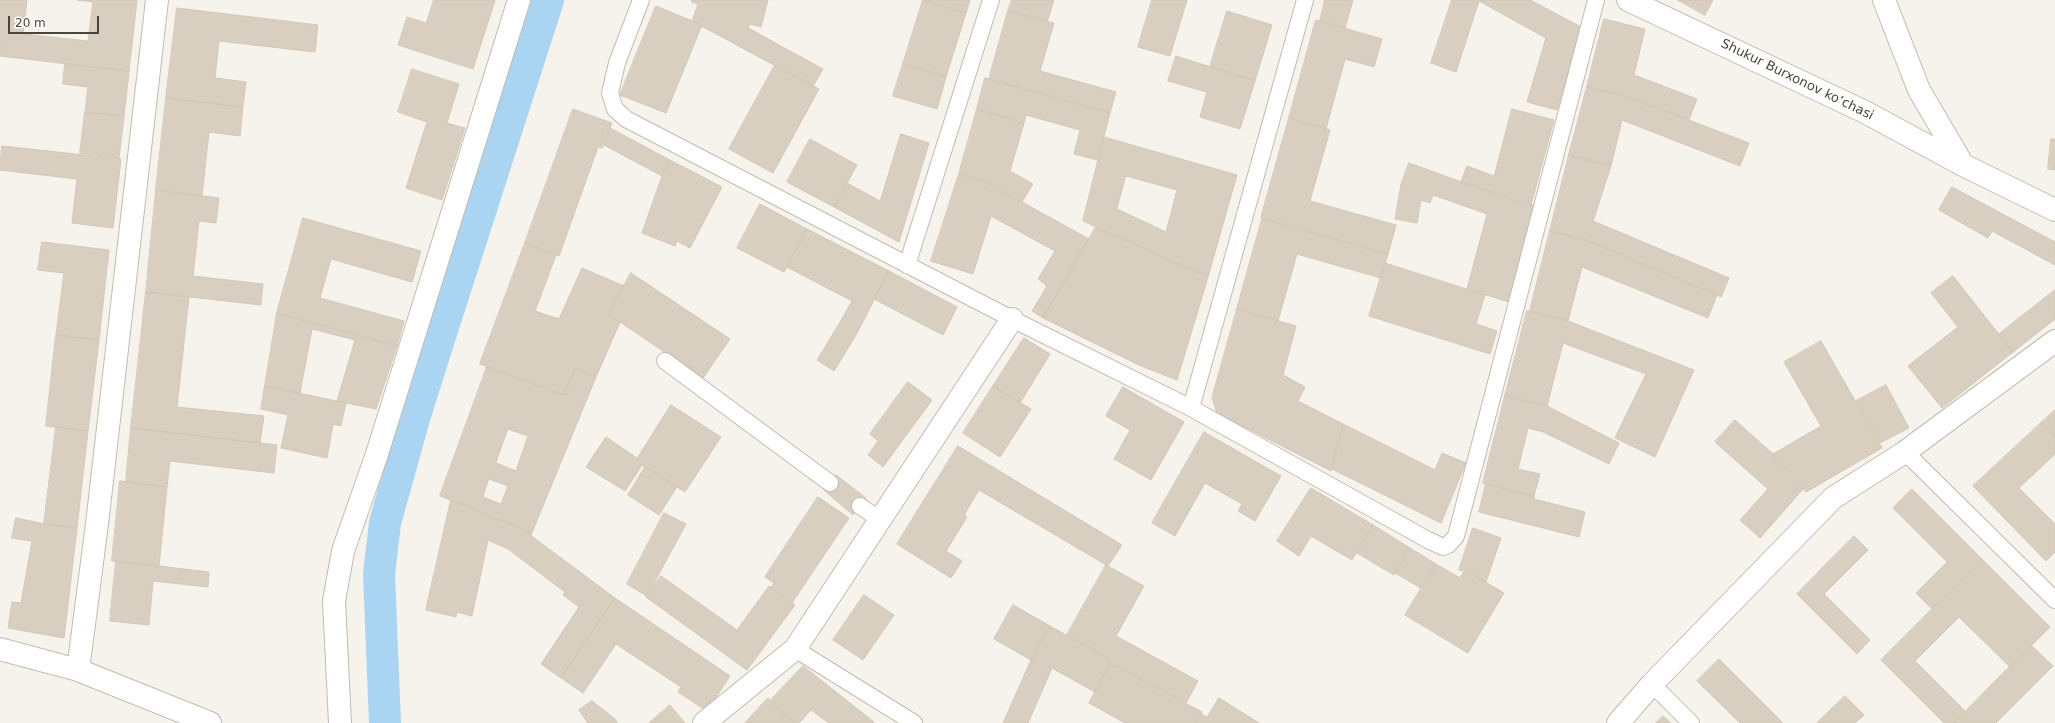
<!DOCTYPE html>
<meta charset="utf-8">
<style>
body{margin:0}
#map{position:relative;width:2055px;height:723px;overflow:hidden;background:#f6f3ec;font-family:"DejaVu Sans",sans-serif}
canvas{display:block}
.scale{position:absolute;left:8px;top:16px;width:91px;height:18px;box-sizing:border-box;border:2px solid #4b4439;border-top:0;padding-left:5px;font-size:12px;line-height:14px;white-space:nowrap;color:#4b4439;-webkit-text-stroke:3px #fff;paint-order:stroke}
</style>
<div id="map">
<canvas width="2055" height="723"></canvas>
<div class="scale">20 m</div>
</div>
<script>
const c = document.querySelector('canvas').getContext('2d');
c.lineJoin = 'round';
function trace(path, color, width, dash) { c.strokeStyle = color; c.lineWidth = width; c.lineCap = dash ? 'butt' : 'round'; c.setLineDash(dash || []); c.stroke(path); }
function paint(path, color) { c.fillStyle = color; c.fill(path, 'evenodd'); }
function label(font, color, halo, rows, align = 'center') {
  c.font = font + ' "DejaVu Sans",sans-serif'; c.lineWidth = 3; c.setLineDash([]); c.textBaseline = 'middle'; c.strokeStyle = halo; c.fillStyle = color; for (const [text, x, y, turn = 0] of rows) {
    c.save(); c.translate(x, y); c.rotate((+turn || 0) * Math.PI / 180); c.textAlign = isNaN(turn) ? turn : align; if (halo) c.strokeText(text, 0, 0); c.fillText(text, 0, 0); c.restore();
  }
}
trace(new Path2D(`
 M385 723 379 574 385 523 415 415 442 330 548 0`), '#a9d4f2', 32);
const building = new Path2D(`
 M0 0H27L23 34 88 41 93 2 77 0H137L129 71 0 56Z
 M434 0H495L473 69 398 45 407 17 426 23Z
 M692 0H768L761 27 750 24 748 28 823 69 813 86 692 21 698 4 692 2Z
 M923 0 966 13 946 77 903 64Z
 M925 0H970L966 13Z
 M1012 0H1054L1047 22 1008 11Z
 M1152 0H1187L1170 56 1138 47Z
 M1325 0H1353L1345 28 1320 21Z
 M1452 0H1530L1581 27 1557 110 1527 102 1546 38 1479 1 1456 72 1431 63Z
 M1678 0H1713L1705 15Z
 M656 6 702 25 666 113 620 95Z
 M177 8 318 25 315 52 219 41 215 78 246 82 243 107 166 98Z
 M1008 11 1054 23 1040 71 1116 92 1110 113 989 79Z
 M1227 11 1272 25 1255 81 1210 67Z
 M1604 19 1645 29 1634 75 1697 99 1689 120 1628 97 1587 87Z
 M1316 20 1382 39 1374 67 1345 59 1326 129 1289 118Z
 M1176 56 1255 81 1240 129 1200 117 1207 92 1168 81Z
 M65 64 129 71 124 116 85 112 88 87 63 84Z
 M903 64 946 77 937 109 893 96Z
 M775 65 819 89 773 173 729 149Z
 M412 69 459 84 447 123 465 128 442 200 406 188 427 122 398 112Z
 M985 78 1110 113 1098 160 1074 154 1080 130 1026 115 1024 123 977 109Z
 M1587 87 1628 97 1749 143 1740 166 1622 120 1611 166 1569 155Z
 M166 98 243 107 240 136 209 132 202 196 156 190Z
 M573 109 612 123 602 148 598 147 559 256 525 243Z
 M977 109 1024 123 1010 171 1033 184 1022 202 984 181 959 174Z
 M1512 109 1554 120 1531 205 1461 182 1467 166 1494 176Z
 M85 112 124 116 119 158 80 153Z
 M1289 118 1330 130 1310 201 1396 225 1388 254 1261 218Z
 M610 128 670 160 662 176 604 145Z
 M901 134 929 143 899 242 834 207 847 183 880 201Z
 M1104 137 1237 175 1208 277 1083 221ZM1126 176 1177 190 1166 232 1117 209Z
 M810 139 857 165 834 207 787 182Z
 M2051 139H2055V170L2048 169Z
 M2 146 121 159 113 228 72 223 77 179 0 170Z
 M1569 155 1611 166 1593 221 1729 278 1721 297 1589 241 1550 231Z
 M670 160 722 187 690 248 677 241 675 246 642 233 662 176Z
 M1409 163 1509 199 1535 206 1509 302 1467 289 1487 214 1433 195 1430 203 1421 200 1417 223 1395 219 1401 184Z
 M959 174 984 181 1089 239 1043 318 1032 311 1047 286 1038 279 1055 251 991 216 973 274 931 261Z
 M1952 187 2055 242V265L1992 231 1988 238 1939 210Z
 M156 190 219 198 216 223 199 221 193 276 263 284 261 305 146 292Z
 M760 204 807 229 784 272 737 248Z
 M303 218 421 251 412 282 331 259 320 298 404 321 397 346 277 313Z
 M1262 219 1388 254 1381 278 1297 254 1278 321 1237 309Z
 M1096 227 1208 277 1177 380 1141 366 1043 318Z
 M807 229 889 271 856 335 834 371 817 360 839 324 852 301 787 267Z
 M1550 231 1589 241 1717 295 1708 318 1582 267 1568 321 1530 311Z
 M42 242 109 250 99 340 56 335 64 273 38 270Z
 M525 243 556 255 535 311 559 319 582 268 624 286 608 314 620 322 596 377 575 368 564 395 480 364Z
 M1385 263 1485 295 1476 324 1497 331 1490 354 1369 316Z
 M889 271 957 307 943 335 874 299Z
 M631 273 730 339 703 378 608 314Z
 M1953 276 2013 352 1942 408 1908 366 1958 327 1931 293Z
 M2055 290V319L2013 352 1999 334Z
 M146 292 189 297 177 407 264 416 260 443 131 428Z
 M1237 309 1296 326 1283 375 1305 387 1298 401 1343 424 1331 471 1217 413 1212 398Z
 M1527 311 1568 321 1694 370 1655 457 1615 438 1646 374 1563 343 1547 406 1505 396Z
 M277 313 397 346 376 409 337 401 355 340 312 329 300 393 265 386Z
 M56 335 99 340 88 431 46 426Z
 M1024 338 1050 354 1020 403 993 386Z
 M1821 341 1882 448 1806 492 1773 454 1821 426 1784 362Z
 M487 367 564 395 575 368 596 377 531 535 522 529 440 496ZM508 429 528 436 516 471 496 463ZM489 479 508 486 501 504 483 497Z
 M908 382 932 400 883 467 868 455 878 441 870 434Z
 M1886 385 1909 428 1880 443 1856 401Z
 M265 386 346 403 341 426 333 424 327 458 281 448 288 415 261 409Z
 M993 386 1031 409 1000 457 963 433Z
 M1123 387 1184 422 1151 480 1114 459 1130 430 1106 416Z
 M1505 396 1547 406 1619 443 1609 464 1543 432 1528 428 1518 469 1540 474 1534 496 1483 483Z
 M671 405 721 437 685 492 642 465 625 491 586 467 606 437 637 458Z
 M2055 410V437L2042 422Z
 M1735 420 1773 454 1803 489 1760 538 1740 520 1768 489 1715 442Z
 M2042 422 2055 437V454L2019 488 2055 524V552L2046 561 1973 486Z
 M1343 424 1435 470 1442 453 1466 463 1441 523 1332 469Z
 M56 427 88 431 77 528 44 524Z
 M131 428 277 445 274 473 170 461 167 487 126 482Z
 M1204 432 1281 476 1255 521 1238 511 1242 504 1205 483 1175 536 1152 523Z
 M958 446 1122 545 1108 566 979 490 964 515 967 517 946 551 962 561 951 578 897 544Z
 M645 467 677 487 659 515 628 495Z
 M836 475 866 498 853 515 824 490Z
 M120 481 167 487 159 566 112 561Z
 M1486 484 1534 496V499L1585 512 1579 537 1479 512Z
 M1311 488 1373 525 1352 560 1311 536 1299 556 1277 541Z
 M1912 489 1982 559 1932 609 1916 593 1947 562 1893 508Z
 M818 497 849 518 792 603 771 588 774 583 765 577Z
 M451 500 522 529 615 598 561 678 541 664 579 607 563 595 565 592 508 549 488 540 472 616 457 612 456 617 426 610Z
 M664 513 686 524 647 596 627 584Z
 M16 518 44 524 77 528 64 638 8 628 12 602 21 603 32 541 12 538Z
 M1373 525 1410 548 1394 575 1357 553Z
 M1473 528 1501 538 1486 582 1465 570 1464 571 1459 570Z
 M1854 536 1868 550 1824 594 1870 640 1857 654 1797 594Z
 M1410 548 1436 564 1421 588 1395 573Z
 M1982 559 2050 627 2010 667 1959 617 1915 661 1965 711 1954 723H1944L1881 660Z
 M116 561 209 572 208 587 153 581 149 625 110 621Z
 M1436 564 1460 578 1465 570 1504 593 1468 653 1405 615Z
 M1106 565 1144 586 1116 636 1198 681 1186 703 1108 662 1109 659 1067 635Z
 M661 576 737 630 769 586 795 605 747 670 646 597Z
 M864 595 894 615 863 660 833 640Z
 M615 598 730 676 707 711 678 692 681 687 616 644 583 693 561 678Z
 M1013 605 1050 626 1031 660 994 639Z
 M1050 626 1109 659 1108 662 1111 663 1095 692 1052 668 1028 723H1003L1031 660Z
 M2031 645 2053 666 1996 723H1954Z
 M1719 659 1783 723H1740L1697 681Z
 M1111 663 1202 712 1196 723H1125L1089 703Z
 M803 666 874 722 873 723H829L811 710 799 723H795L770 701Z
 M1845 696 1864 715 1855 723H1817Z
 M768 698 770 701 795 723H745Z
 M1219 698 1259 723H1196L1201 714 1207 717Z
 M592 701 614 718 618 723H588L579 710Z
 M670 705 685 723H649Z
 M1663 716 1671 723H1656Z`);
paint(building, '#d8cfc1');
trace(building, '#d3c7b4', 1);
const service = new Path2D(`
 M641 0 617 63 610 93 615 109 626 119 1012 319 1191 408 1428 540 1443 547 1448 545 1456 536 1596 0
 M907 265 991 0
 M665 361 830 483
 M1191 408 1305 0
 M1905 452 2055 600
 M860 506 880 520
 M795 649 914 723
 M1652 684 1691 723`);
const minor = new Path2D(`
 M1628 0 1865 112 1963 165 2055 210
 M1884 0 1919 90 1963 165
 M0 649 78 670 210 723
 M78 670 97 524 157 0
 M340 723 334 601 343 551 376 457 519 0
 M704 723 795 649 1012 319
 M1618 723 1652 684 1833 498 1905 452 2055 341`);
trace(service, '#c2bbae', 18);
trace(minor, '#c2bbae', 24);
trace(service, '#fff', 16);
trace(minor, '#fff', 22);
label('13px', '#4b4439', '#fff', [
 ["Shukur Burxonov koʻchasi",1797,80,26]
]);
</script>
